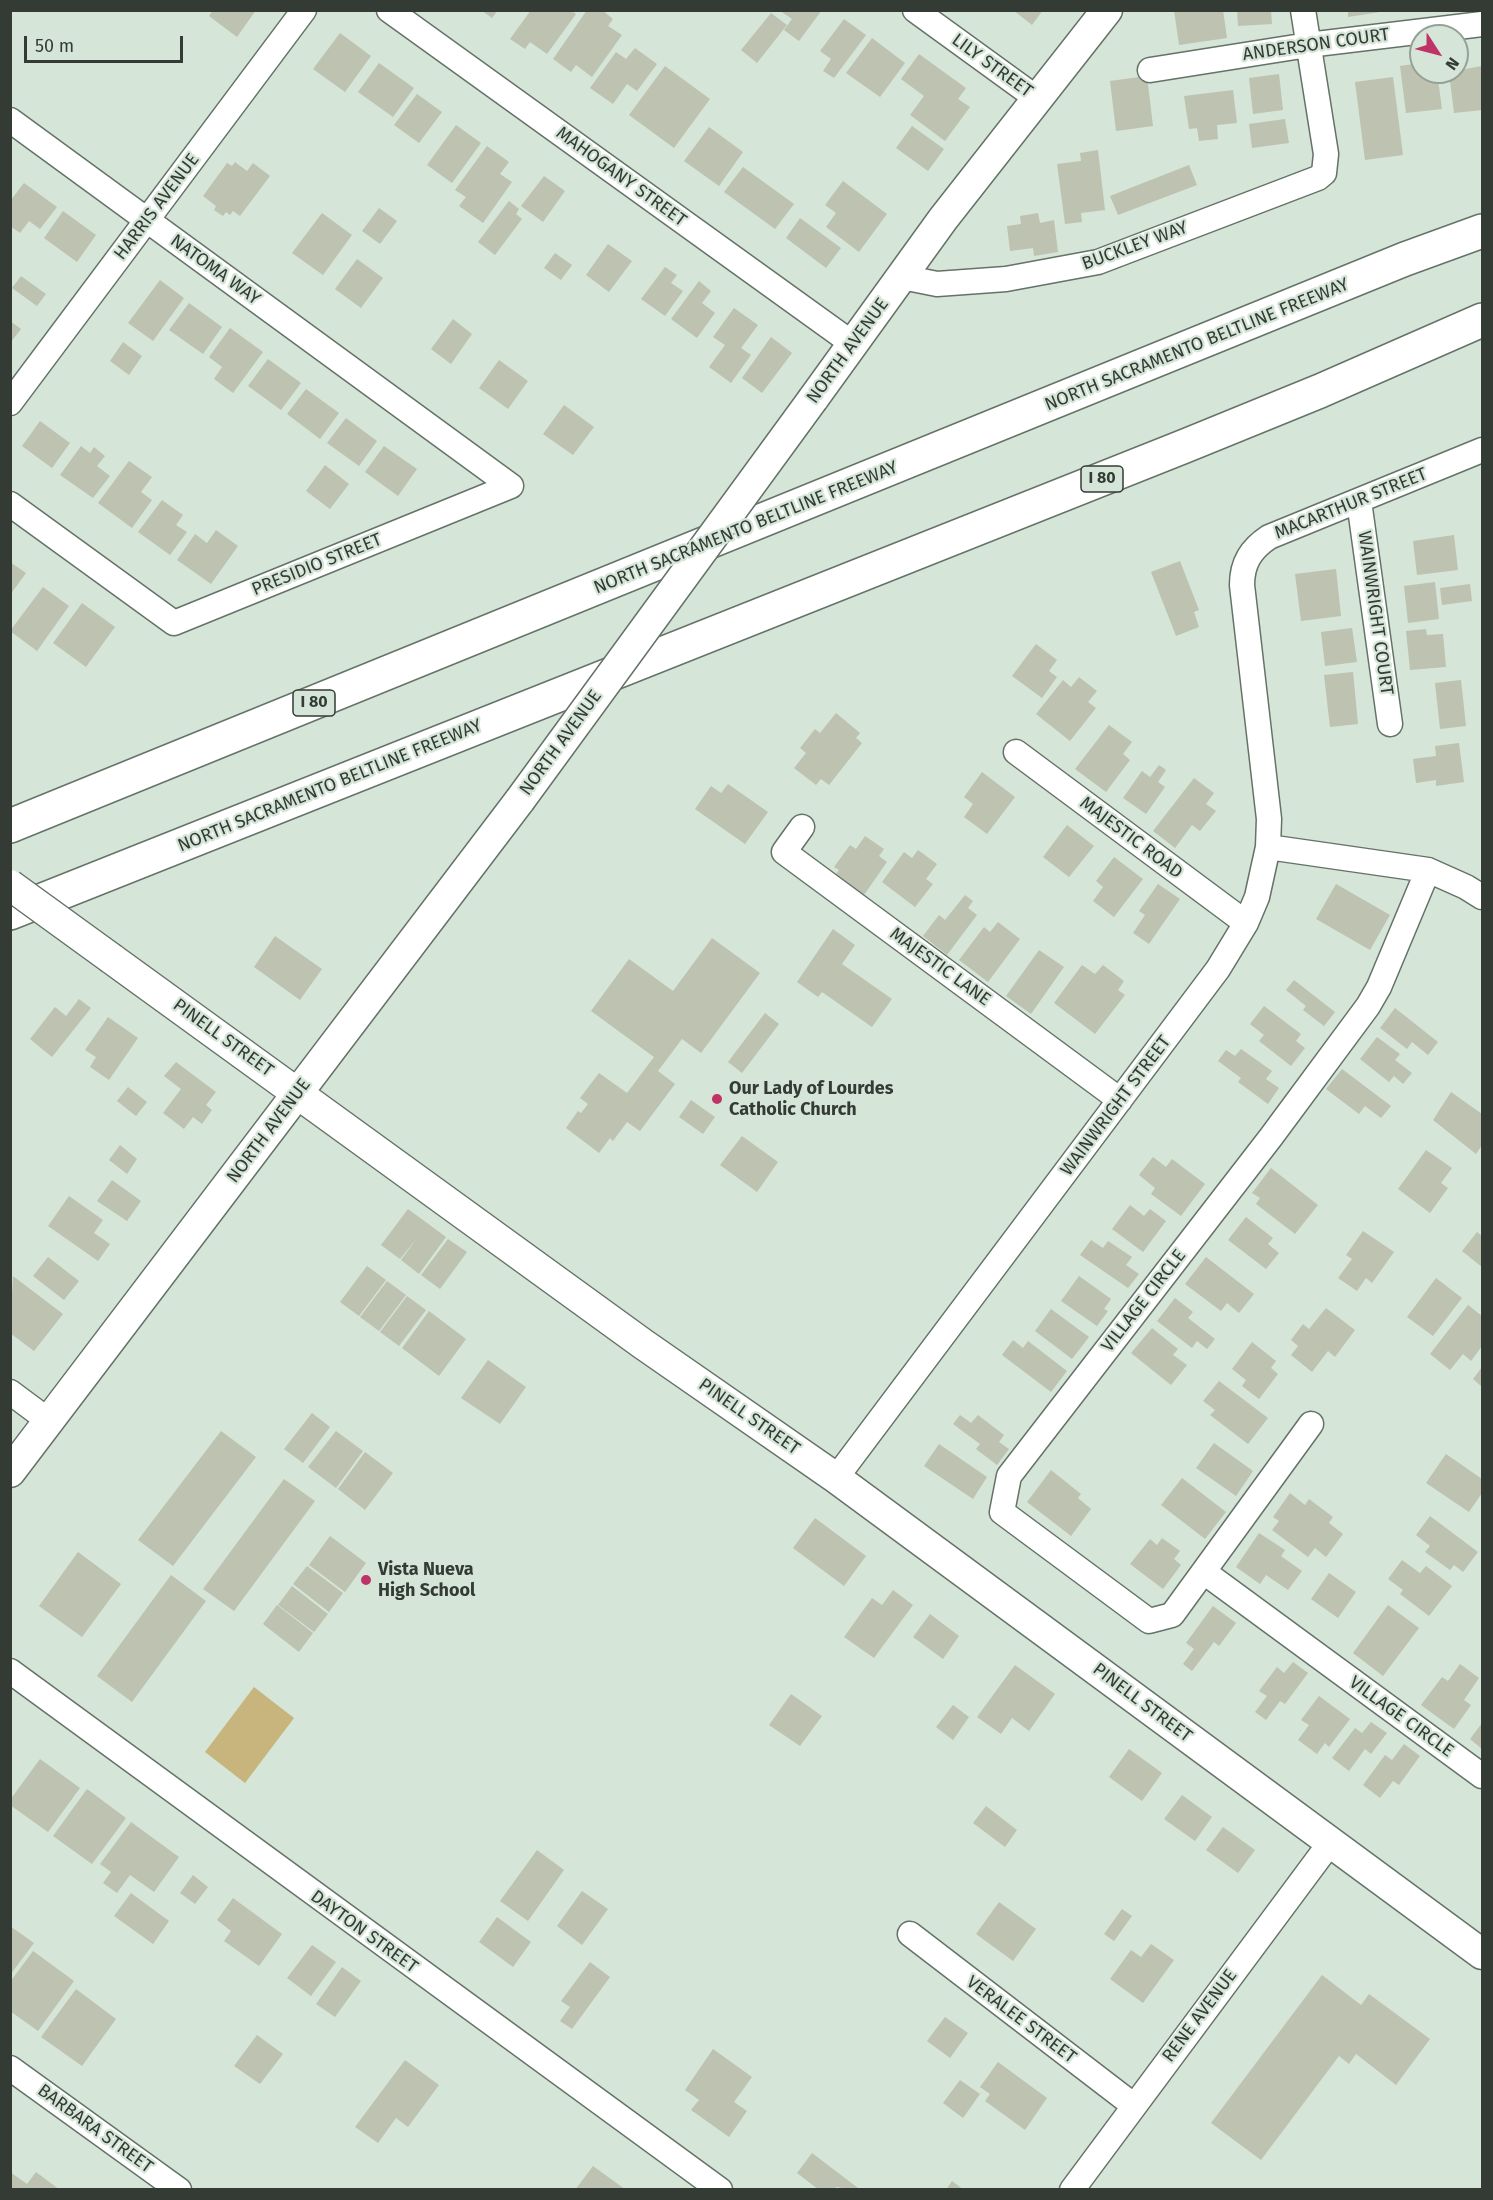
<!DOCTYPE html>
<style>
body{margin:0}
#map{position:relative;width:1493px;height:2200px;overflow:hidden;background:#d5e5d8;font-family:"Fira Sans",sans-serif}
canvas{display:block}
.frame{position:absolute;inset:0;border:12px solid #343b35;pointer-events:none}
.north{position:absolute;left:1409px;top:24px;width:60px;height:60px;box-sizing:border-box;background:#d5e5d8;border:2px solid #95a197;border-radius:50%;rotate:126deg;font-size:16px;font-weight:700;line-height:24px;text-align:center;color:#343b35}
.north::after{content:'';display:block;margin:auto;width:21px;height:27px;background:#bf3367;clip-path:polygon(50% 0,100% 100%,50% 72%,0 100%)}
.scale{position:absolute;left:24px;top:36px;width:159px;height:27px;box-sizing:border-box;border:3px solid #343b35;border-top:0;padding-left:8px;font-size:18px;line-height:21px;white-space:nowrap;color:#343b35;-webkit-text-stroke:4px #d5e5d8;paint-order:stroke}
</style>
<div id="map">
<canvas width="1493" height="2200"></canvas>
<div class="frame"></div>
<div class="north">N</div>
<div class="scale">50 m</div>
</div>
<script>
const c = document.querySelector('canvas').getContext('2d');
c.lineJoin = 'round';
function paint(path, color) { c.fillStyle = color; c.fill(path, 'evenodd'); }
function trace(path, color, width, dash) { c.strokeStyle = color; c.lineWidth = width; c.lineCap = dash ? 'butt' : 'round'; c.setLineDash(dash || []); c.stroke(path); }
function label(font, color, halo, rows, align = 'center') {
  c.font = font + ' "Fira Sans",sans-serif'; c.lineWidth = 4.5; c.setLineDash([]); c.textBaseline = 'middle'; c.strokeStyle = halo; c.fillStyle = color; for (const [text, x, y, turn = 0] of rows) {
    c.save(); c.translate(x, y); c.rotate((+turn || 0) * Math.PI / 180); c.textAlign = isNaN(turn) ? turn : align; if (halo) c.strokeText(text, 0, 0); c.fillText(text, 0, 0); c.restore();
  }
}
paint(new Path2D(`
 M254 1687 294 1718 245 1783 205 1752Z`), '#c7b57d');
paint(new Path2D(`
 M213 10H256L237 37 209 16Z
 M481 10H498L492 18Z
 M531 10H570L576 14 547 54 530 42 525 49 510 39Z
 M587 10H602L613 19 608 26 622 35 592 77 576 65 571 72 553 59Z
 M779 10H822L799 41 784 30 792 19Z
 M1013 10H1043L1032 25Z
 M1174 10H1223L1227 38 1179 45Z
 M1237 10H1271L1272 24 1238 26Z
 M1348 10H1380V12L1348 17Z
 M771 13 787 25 757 63 741 50Z
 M844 19 866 35 834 78 823 71 831 59 820 51Z
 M340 33 371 56 345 92 313 69Z
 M872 38 905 63 880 97 846 73Z
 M635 48 657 64 637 91 627 84 613 104 590 88 616 52 626 59Z
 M919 54 966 88 958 99 970 107 945 141 910 115 924 96 901 79Z
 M379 63 414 88 393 117 358 92Z
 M1421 63V72H1437L1442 109 1406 113 1400 66Z
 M665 66 710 99 674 148 629 115Z
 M1482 66V110L1454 113 1449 72Z
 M1279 74 1283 110 1253 114 1249 78Z
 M1147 76 1153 126 1116 131 1110 81Z
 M1393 77 1403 155 1365 160 1355 82Z
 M1233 90 1237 123 1217 125 1218 139 1199 141 1197 128 1189 129 1184 96Z
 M417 94 442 112 419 143 394 125Z
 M1285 119 1289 143 1252 148 1249 124Z
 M456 125 481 143 452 183 427 165Z
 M912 126 944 149 928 171 896 148Z
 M709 127 743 152 719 186 684 161Z
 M487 146 509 162 500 174 512 182 483 223 459 206 466 197 455 190Z
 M1098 150 1105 210 1081 213 1082 222 1065 224 1057 164 1081 161 1080 153Z
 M235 162 247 171 253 163 270 176 240 216 233 211 230 215 226 212 223 216 214 210 216 206 203 196 227 163 232 166Z
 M1189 165 1197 185 1118 215 1110 196Z
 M743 167 794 204 775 229 724 192Z
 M544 176 565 191 543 222 521 206Z
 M843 181 887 214 859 252 826 227 836 213 825 205Z
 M24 183 57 207 40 229 29 221 20 233 10 226V201Z
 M509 201 519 209 516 214 522 219 495 255 478 242Z
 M379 208 397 221 380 244 362 231Z
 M63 211 96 235 77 262 44 238Z
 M322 213 352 235 323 275 292 253Z
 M1038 213 1040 223 1054 220 1058 252 1034 256 1033 248 1010 251 1007 226 1021 224 1020 216Z
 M800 218 841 248 826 268 786 238Z
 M608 244 632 261 609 292 586 275Z
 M555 253 572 265 561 280 544 268Z
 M357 259 383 278 361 308 335 289Z
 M665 267 677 275 671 283 683 291 665 316 641 299Z
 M21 276 46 294 37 306 12 288Z
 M160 280 184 298 153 341 128 323Z
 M699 281 711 291 702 303 715 313 697 338 671 319Z
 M189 303 222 327 203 354 169 330Z
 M734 308 758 325 741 348 751 355 731 383 709 367 725 345 713 337Z
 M453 319 472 334 451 364 431 349Z
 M10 321 21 329 10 343Z
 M230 328 263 352 233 393 214 379 222 367 209 357Z
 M771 337 792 353 762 393 742 378Z
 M123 342 142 356 129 375 110 361Z
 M268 359 301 383 281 410 248 386Z
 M499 360 528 381 508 409 479 388Z
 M306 389 339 413 320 439 287 414Z
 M564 405 594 427 573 455 543 434Z
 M346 418 377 441 359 466 327 443Z
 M40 421 70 443 52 468 22 446Z
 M81 446 90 453 94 447 105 456 97 466 110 476 93 498 60 475Z
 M384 446 417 469 398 496 365 472Z
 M129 461 152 477 141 492 152 500 132 528 98 503Z
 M325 465 349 484 330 509 306 491Z
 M162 500 183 515 176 525 187 532 170 555 138 532Z
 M216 530 238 546 211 584 177 560 195 534 207 543Z
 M1454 535 1458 570 1417 575 1413 541Z
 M1180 561 1199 610 1194 612 1199 627 1176 636 1151 572Z
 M10 562 26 573 10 595Z
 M1336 569 1341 616 1301 621 1295 574Z
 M1435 582 1439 619 1408 623 1404 586Z
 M1470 584 1472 601 1442 605 1440 588Z
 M43 587 69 606 37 651 10 631Z
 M82 603 115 627 86 667 53 643Z
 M1352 628 1357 662 1325 666 1321 632Z
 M1426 629 1427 635 1443 634 1446 667 1410 670 1406 631Z
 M1036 644 1057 660 1049 671 1057 677 1042 698 1012 676Z
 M1353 672 1358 724 1330 727 1324 675Z
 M1079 677 1097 691 1088 702 1096 708 1070 741 1036 714 1063 680 1071 687Z
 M1461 680 1466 726 1440 729 1435 683Z
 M836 713 860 733 856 738 862 743 829 785 821 779 816 785 794 768 806 753 800 748 815 729 820 733Z
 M1109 725 1132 742 1123 754 1130 760 1106 792 1075 769Z
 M1459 743 1464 782 1436 786V780L1416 783 1413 759 1436 756 1435 746Z
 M1159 765 1166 770 1158 782 1165 787 1146 814 1123 798 1142 771 1150 777Z
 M982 772 1015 797 987 834 964 817 973 804 964 797Z
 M1194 778 1214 793 1206 804 1216 811 1200 831 1192 825 1175 848 1153 831Z
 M728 784 768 812 745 844 695 809 711 786 721 793Z
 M1067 825 1094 846 1069 877 1043 857Z
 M865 836 884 849 879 856 887 862 864 895 836 874 839 870 834 867 850 845 856 849Z
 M918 850 937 864 926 879 933 884 915 907 882 882 904 852 912 858Z
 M1114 857 1143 879 1114 917 1093 901 1103 887 1096 881Z
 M1158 884 1180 899 1149 944 1133 933 1145 915 1139 911Z
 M1336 884 1390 915 1370 950 1316 919Z
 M965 895 973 901 968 908 977 915 947 955 923 936 939 915 945 920Z
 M998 922 1020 939 988 982 959 960 984 927 990 932Z
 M833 929 855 945 842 964 892 999 872 1027 822 992 818 997 797 982Z
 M275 936 322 969 300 1000 254 967Z
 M712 938 760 973 701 1053 682 1039 658 1071 675 1084 640 1131 627 1122 613 1141 610 1138 599 1153 566 1128 578 1111 581 1113 588 1104 580 1098 599 1073 627 1093 654 1057 591 1011 629 959 673 991Z
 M1039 950 1064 967 1031 1014 1006 996Z
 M1082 965 1095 974 1103 965 1124 981 1118 990 1125 995 1095 1034 1054 1003Z
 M1294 980 1335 1012 1324 1026 1303 1010 1306 1006 1286 990Z
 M79 999 91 1008 52 1057 30 1039 55 1007 66 1016Z
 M1264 1006 1301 1034 1296 1041 1305 1048 1291 1066 1259 1041 1264 1035 1250 1024Z
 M1395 1008 1438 1042 1428 1055 1412 1042 1407 1049 1380 1028Z
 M765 1013 779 1024 742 1073 728 1062Z
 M108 1017 138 1038 109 1080 90 1067 96 1057 85 1050Z
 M1377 1037 1400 1054 1395 1060 1412 1073 1403 1084 1394 1076 1389 1082 1360 1059Z
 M1241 1049 1272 1071 1266 1079 1279 1088 1268 1104 1238 1082 1241 1078 1218 1061 1226 1050 1235 1056Z
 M176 1062 216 1092 206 1105 212 1110 202 1124 193 1117 184 1129 163 1113 181 1089 164 1076Z
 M1342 1069 1391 1106 1381 1118 1365 1106 1359 1114 1326 1089Z
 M128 1087 147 1102 136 1116 117 1101Z
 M1451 1092 1482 1114V1145L1476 1154 1433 1120Z
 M691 1100 715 1117 703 1134 679 1117Z
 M742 1136 778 1162 757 1192 720 1165Z
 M120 1145 137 1159 127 1174 109 1160Z
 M1426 1150 1452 1168 1441 1183 1448 1188 1430 1213 1398 1189Z
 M1153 1157 1166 1167 1172 1159 1205 1184 1181 1216 1151 1194 1155 1188 1139 1175Z
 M1271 1168 1318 1205 1295 1234 1256 1204 1260 1198 1252 1193Z
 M112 1180 141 1201 127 1221 97 1201Z
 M69 1196 103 1220 94 1233 110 1244 98 1261 48 1226Z
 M1130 1205 1144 1216 1150 1209 1166 1221 1143 1252 1112 1229Z
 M408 1209 446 1237 419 1274 401 1260 417 1238 400 1259 381 1245Z
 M1246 1217 1273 1238 1268 1244 1279 1253 1266 1269 1228 1240Z
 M1363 1231 1394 1252 1372 1283 1366 1278 1357 1291 1338 1278 1352 1259 1346 1255Z
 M1477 1232 1482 1236V1267L1462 1251Z
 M448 1239 467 1252 440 1289 421 1275Z
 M1091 1240 1103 1248 1108 1241 1132 1257 1126 1265 1139 1274 1128 1288 1080 1255Z
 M48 1257 79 1281 64 1300 33 1276Z
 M1206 1257 1254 1294 1239 1313 1227 1303 1221 1311 1185 1284Z
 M367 1266 386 1280 359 1316 340 1302Z
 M13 1276 63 1314 34 1351 10 1333Z
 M1079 1276 1111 1299 1104 1309 1108 1311 1097 1326 1061 1301Z
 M1436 1278 1462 1298 1433 1336 1407 1317Z
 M387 1281 406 1295 379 1331 360 1317Z
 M407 1296 426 1310 399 1346 380 1332Z
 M1175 1298 1193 1312 1188 1318 1215 1339 1207 1349 1197 1341 1192 1348 1157 1321Z
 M1468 1305 1482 1316V1346L1471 1361 1463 1354 1450 1370 1430 1354Z
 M1326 1308 1355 1330 1335 1357 1328 1351 1312 1372 1291 1355 1298 1346 1291 1340 1303 1324 1309 1329Z
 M1051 1309 1089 1337 1072 1359 1035 1331Z
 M429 1311 466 1339 439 1376 402 1348Z
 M1152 1328 1178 1349 1173 1355 1187 1365 1171 1385 1131 1353Z
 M1013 1340 1023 1348 1028 1341 1067 1371 1051 1392 1002 1355Z
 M1252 1342 1276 1361 1271 1368 1278 1374 1259 1399 1242 1386 1246 1380 1232 1369Z
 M488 1360 526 1387 500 1424 461 1398Z
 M1482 1367V1387L1473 1379Z
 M1219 1381 1268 1418 1248 1444 1210 1415 1215 1410 1203 1401Z
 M312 1413 330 1427 303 1463 284 1449Z
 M960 1415 971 1423 978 1415 1004 1435 999 1442 1009 1449 997 1465 976 1449 980 1444 953 1424Z
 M221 1431 256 1457 173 1566 138 1540Z
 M336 1431 363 1451 336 1488 308 1467Z
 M1214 1443 1253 1471 1236 1496 1196 1468Z
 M939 1444 987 1477 973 1499 924 1466Z
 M365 1452 393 1473 365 1510 338 1489Z
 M1446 1454 1482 1479V1493L1469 1512 1426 1483Z
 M1051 1470 1081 1494 1078 1498 1091 1509 1071 1536 1027 1502Z
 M1182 1478 1226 1512 1205 1539 1161 1505Z
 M284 1479 315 1501 234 1611 203 1589Z
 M1290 1493 1305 1505 1309 1499 1333 1517 1329 1523 1343 1534 1326 1557 1315 1548 1308 1557 1272 1530 1279 1521 1273 1517Z
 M1430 1516 1478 1552 1463 1572 1454 1565 1450 1570 1425 1552 1430 1546 1416 1535Z
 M815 1518 866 1556 844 1586 793 1548Z
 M1259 1533 1285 1550 1281 1556 1302 1571 1288 1590 1266 1575 1260 1584 1236 1567Z
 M330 1536 366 1563 345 1592 309 1565Z
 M1162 1538 1180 1551 1174 1559 1181 1565 1163 1589 1130 1564 1150 1539 1157 1545Z
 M78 1552 121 1584 82 1637 39 1606Z
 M1402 1560 1420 1573 1426 1566 1452 1586 1429 1616 1400 1594 1403 1590 1388 1579Z
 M307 1566 343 1593 329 1612 293 1584Z
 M1329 1573 1356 1592 1338 1618 1311 1599Z
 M171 1575 206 1601 132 1702 97 1676Z
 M292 1586 328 1614 314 1632 278 1605Z
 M893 1590 913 1605 874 1658 844 1637 872 1598 882 1605Z
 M277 1605 313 1633 299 1652 263 1624Z
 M1388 1605 1419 1628 1383 1676 1353 1653Z
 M1213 1606 1236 1623 1219 1646 1214 1642 1192 1671 1183 1664 1194 1649 1186 1643Z
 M930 1614 959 1636 943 1659 913 1637Z
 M1293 1662 1308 1673 1285 1704 1280 1701 1266 1720 1255 1712 1267 1696 1259 1691 1277 1667 1284 1673Z
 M1460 1664 1479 1678 1464 1700 1471 1705 1454 1729 1421 1705 1442 1677 1448 1681Z
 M1015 1665 1055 1694 1029 1731 1012 1718 1001 1734 977 1717Z
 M791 1694 822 1716 800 1746 769 1725Z
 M1319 1696 1350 1719 1329 1747 1325 1743 1317 1754 1298 1740 1309 1725 1301 1720Z
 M953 1705 969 1717 953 1740 936 1727Z
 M1371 1722 1387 1733 1371 1754 1365 1749 1349 1771 1332 1758 1355 1728 1362 1733Z
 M1482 1723V1749L1470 1739Z
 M1404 1744 1420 1756 1399 1785 1393 1781 1380 1798 1363 1785 1385 1755 1392 1760Z
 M1129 1749 1162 1773 1142 1801 1109 1777Z
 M40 1759 80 1788 48 1832 10 1805V1800Z
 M87 1789 126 1818 92 1864 53 1836Z
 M1182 1795 1212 1817 1195 1841 1164 1819Z
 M986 1806 1017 1830 1005 1847 973 1823Z
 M131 1822 179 1857 154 1892 130 1875 117 1893 103 1883 111 1872 100 1864Z
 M1223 1827 1255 1850 1238 1873 1206 1850Z
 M537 1850 564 1870 528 1921 500 1901Z
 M193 1875 208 1887 195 1904 180 1893Z
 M582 1891 608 1909 582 1945 557 1926Z
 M131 1893 169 1921 153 1944 114 1916Z
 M233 1898 282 1934 259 1966 224 1941 231 1931 217 1920Z
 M999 1902 1036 1929 1013 1961 976 1934Z
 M1122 1909 1132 1916 1114 1941 1104 1934Z
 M497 1917 531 1942 513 1967 479 1942Z
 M10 1926 34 1943 10 1975Z
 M1151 1944 1174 1960 1143 2003 1110 1979 1131 1950 1141 1957Z
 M312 1945 336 1962 311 1996 287 1978Z
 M33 1951 74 1981 38 2031 10 2011V1982Z
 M590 1962 610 1977 572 2029 560 2021 570 2007 561 2001Z
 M342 1967 361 1981 335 2017 316 2004Z
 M1322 1975 1361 2005 1369 1994 1430 2039 1396 2085 1356 2054 1349 2064 1339 2056 1261 2160 1211 2123Z
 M76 1989 116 2019 82 2066 41 2037Z
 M945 2017 968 2033 950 2058 927 2041Z
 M257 2035 283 2054 260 2084 234 2066Z
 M713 2049 752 2077 734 2102 747 2111 729 2137 691 2110 699 2100 685 2090Z
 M405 2060 439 2085 408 2127 396 2118 378 2143 355 2127Z
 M998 2062 1047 2098 1025 2130 985 2101 990 2094 980 2087Z
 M960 2080 980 2094 963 2118 943 2103Z
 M812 2153 858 2188 856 2190 836 2187 834 2190H819L797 2173Z
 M593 2166 626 2190H575Z
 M10 2172 27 2184 36 2172 60 2190H10Z
 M952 2181 964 2190H946Z`), '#bdc2b1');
const minor = new Path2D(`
 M389 10 853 344
 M915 10 1039 100
 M1150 70 1308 45 1482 24
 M10 120 511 486 174 623 10 504
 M902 277 937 284 1006 279 1098 262 1318 178 1324 173 1326 154 1303 10
 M10 403 304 10
 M1359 501 1390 724
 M1016 752 1246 923
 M802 827 784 852 1120 1100
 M1268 847 1428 870 1466 887 1482 897
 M10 1392 49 1421
 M1311 1424 1172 1615 1149 1621 1002 1512 1009 1476 1271 1137 1368 1006 1379 987 1428 870
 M836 1478 1218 969 1246 923 1257 897 1268 847 1269 819 1242 585C1242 563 1251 549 1269 537L1482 450
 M1204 1572 1482 1776
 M10 1671 720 2190
 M910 1934 1133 2105
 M10 2068 179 2190
 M1072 2190 1330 1843`);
const tertiary = new Path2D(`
 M813 399 943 219 1107 10
 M112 959 643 1344 836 1478 1482 1954
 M10 1472 520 800`);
const motorway = new Path2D(`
 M10 826 1405 259 1482 231
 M10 913 1185 446 1320 391 1482 320`);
trace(minor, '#647267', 27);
trace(tertiary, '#647267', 33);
trace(motorway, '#647267', 36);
trace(minor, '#fff', 24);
trace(tertiary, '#fff', 30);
trace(motorway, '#fff', 33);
const tertiaryBridge = new Path2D(`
 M520 800 813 399
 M10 885 112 959`);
trace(tertiaryBridge, '#647267', 33, []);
trace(tertiaryBridge, '#fff', 30);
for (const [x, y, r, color] of [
 [717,1099,6,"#bf3367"],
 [366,1580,6,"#bf3367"]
]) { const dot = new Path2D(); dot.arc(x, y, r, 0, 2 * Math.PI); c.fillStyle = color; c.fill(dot); trace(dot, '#d5e5d8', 2); }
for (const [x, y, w] of [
 [1102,479,42],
 [314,703,42]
]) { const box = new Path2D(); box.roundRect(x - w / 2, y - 13, w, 26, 4.5); c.fillStyle = '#d5e5d8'; c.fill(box); trace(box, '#343b35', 1.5); }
label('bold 16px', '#343b35', null, [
 ["I 80",1102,479],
 ["I 80",314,703]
]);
label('18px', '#343b35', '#d5e5d8', [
 ["ANDERSON COURT",1316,45,-8],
 ["LILY STREET",992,66,36],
 ["MAHOGANY STREET",621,177,36],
 ["HARRIS AVENUE",157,207,-53],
 ["BUCKLEY WAY",1135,246,-20],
 ["NATOMA WAY",215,270,36],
 ["NORTH SACRAMENTO BELTLINE FREEWAY",1197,345,-22],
 ["NORTH AVENUE",848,351,-54],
 ["MACARTHUR STREET",1351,504,-22],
 ["NORTH SACRAMENTO BELTLINE FREEWAY",746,528,-22],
 ["PRESIDIO STREET",317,565,-22],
 ["WAINWRIGHT COURT",1375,613,82],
 ["NORTH AVENUE",561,743,-54],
 ["NORTH SACRAMENTO BELTLINE FREEWAY",330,786,-22],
 ["MAJESTIC ROAD",1131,838,37],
 ["MAJESTIC LANE",940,967,36],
 ["PINELL STREET",223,1038,36],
 ["WAINWRIGHT STREET",1116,1106,-53],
 ["NORTH AVENUE",269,1131,-53],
 ["VILLAGE CIRCLE",1144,1301,-52],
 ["PINELL STREET",749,1417,35],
 ["PINELL STREET",1142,1703,37],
 ["VILLAGE CIRCLE",1401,1717,36],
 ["DAYTON STREET",364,1932,36],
 ["RENE AVENUE",1200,2016,-53],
 ["VERALEE STREET",1021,2020,37],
 ["BARBARA STREET",95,2129,36]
]);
label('bold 18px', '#343b35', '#d5e5d8', [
 ["Our Lady of Lourdes",729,1089],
 ["Catholic Church",729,1110],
 ["Vista Nueva",378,1570],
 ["High School",378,1591]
], 'left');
</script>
